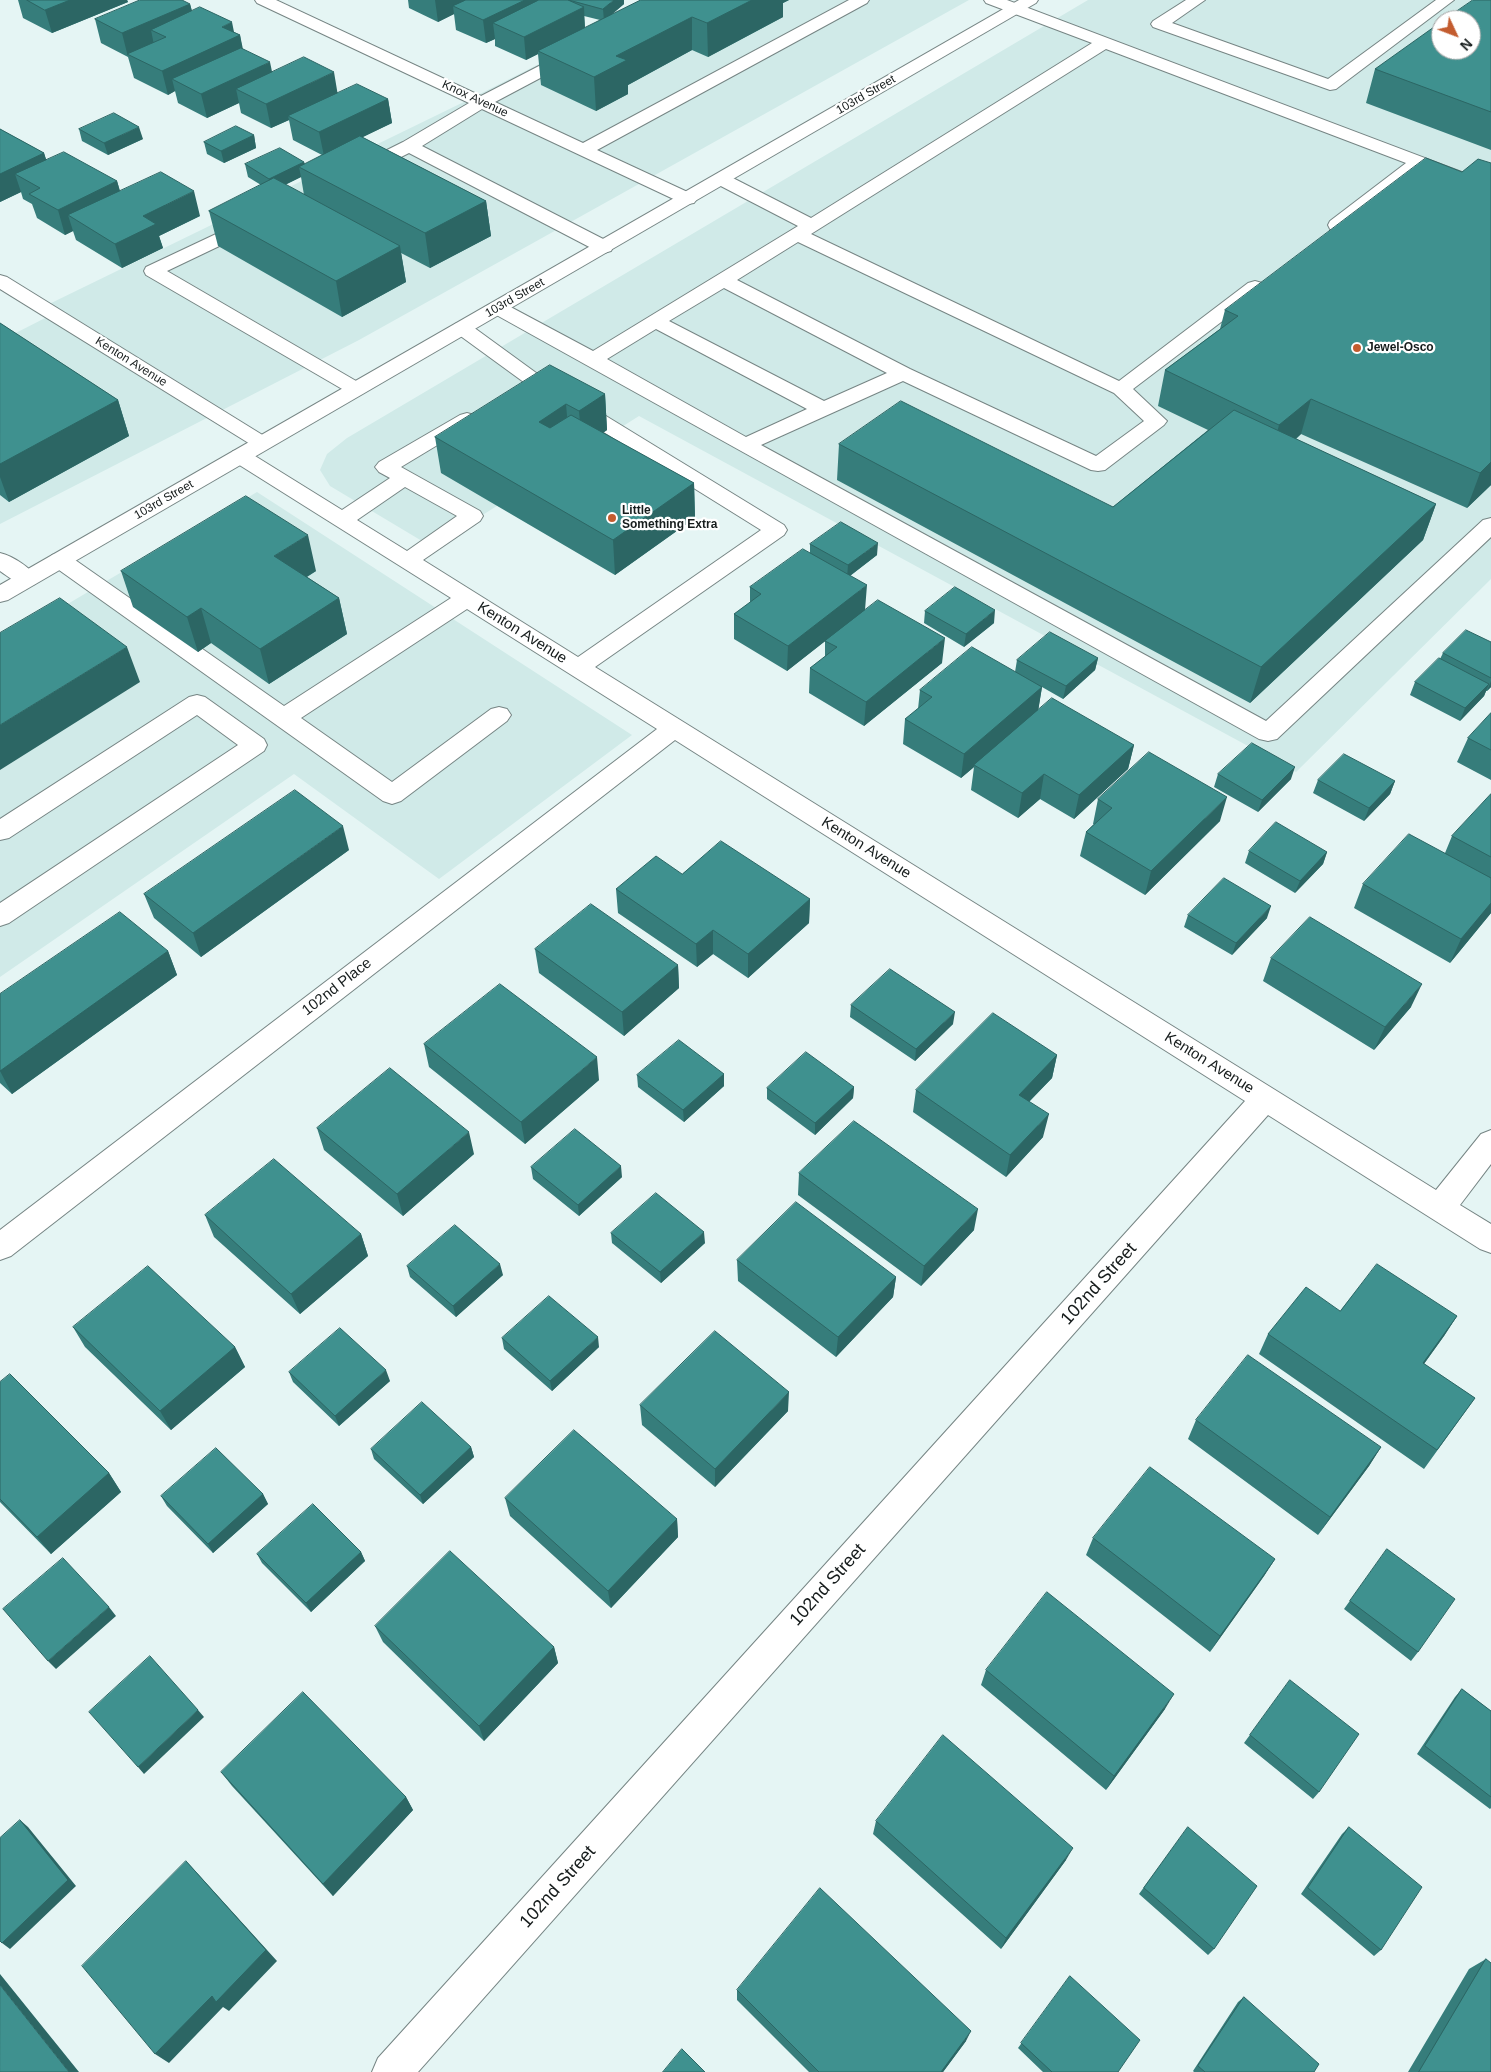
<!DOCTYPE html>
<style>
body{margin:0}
#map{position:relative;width:1491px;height:2072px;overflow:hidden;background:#e5f5f4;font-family:Helvetica,sans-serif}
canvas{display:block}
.north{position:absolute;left:1431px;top:10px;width:50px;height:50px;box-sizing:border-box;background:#fff;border:1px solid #a2a4a4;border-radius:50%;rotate:133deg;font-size:14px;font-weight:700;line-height:20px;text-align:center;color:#161c1c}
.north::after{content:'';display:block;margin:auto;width:18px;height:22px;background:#c35c2f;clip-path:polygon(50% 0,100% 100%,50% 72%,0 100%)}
</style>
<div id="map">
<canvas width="1491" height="2072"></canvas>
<div class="north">N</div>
</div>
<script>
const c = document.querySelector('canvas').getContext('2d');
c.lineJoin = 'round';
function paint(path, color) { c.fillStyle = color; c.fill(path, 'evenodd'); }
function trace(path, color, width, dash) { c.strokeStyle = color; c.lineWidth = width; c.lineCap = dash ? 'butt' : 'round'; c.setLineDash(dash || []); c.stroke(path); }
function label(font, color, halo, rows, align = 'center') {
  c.font = font + ' Helvetica,sans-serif'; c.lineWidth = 4.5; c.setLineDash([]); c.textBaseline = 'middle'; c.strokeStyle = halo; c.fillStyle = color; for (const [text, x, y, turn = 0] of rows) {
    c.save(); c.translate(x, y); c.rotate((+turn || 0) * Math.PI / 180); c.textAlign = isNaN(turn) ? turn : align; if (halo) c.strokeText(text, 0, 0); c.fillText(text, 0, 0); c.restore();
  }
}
paint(new Path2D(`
 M665 0H969L359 340 0 524V341L53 314 43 307 472 98Z
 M1088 0H1491V579L1296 772 639 416 432 547 330 486 320 470 327 454 347 438ZM1441 20H1471V50H1441Z
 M257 492 632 735 439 879 294 774 0 977V644Z`), '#d0eae8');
const minor = new Path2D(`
 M255 0H276L481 96 566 52H578L580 55 578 58 495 102 583 143 849 0H869L867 3 597 150 694 195 697 199 694 203 688 204 682 203 482 109 422 146 611 243 613 247 611 251 604 253 597 251 409 153 367 174 361 175 355 174 352 170 355 166 403 142 469 103 257 3Z
 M984 0H1007L1491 183V194L1421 169 1344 229 1337 231 1330 229 1328 225 1330 221 1406 163 1106 49 811 234 1119 381 1248 283 1255 281 1262 283 1265 287 1262 291 1133 389 1167 421 1164 425 1105 470 1098 471 1091 470 903 381 761 445 1266 721 1483 520 1491 518V537L1277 739 1268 741 1259 739 491 312 488 308 491 304 498 302 505 304 593 351 798 226 715 183 712 179 715 175 721 174 727 175 811 218 1092 43 986 3ZM798 242 1114 393 1144 421 1096 456 910 369 737 280ZM724 288 887 373 824 401 669 321ZM656 329 807 409 746 437 607 359Z
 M1186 0H1205L1172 23 1328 79 1436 0H1454L1336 89 1330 90 1153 27 1151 24 1153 21Z
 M250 218 257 220 259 224 257 228 167 271 363 385 366 389 363 393 356 395 349 393 146 275 144 271 146 267Z
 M0 275 7 277 269 439 272 443 269 447 262 449 255 447 0 289Z
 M462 322 469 324 539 375 784 525 787 530 784 535 595 667 1436 1190 1481 1134 1491 1130V1164L1460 1205 1491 1224V1253L1480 1249 1268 1115 418 2072H372L378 2058 1245 1101 675 740 11 1256 0 1260V1230L657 729 467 609 301 718 392 782 491 709 499 707 507 709 511 715 507 721 401 801 392 804 383 801 52 565 49 560 52 555 60 553 68 555 284 706 451 598 233 461 230 456 233 451 240 450 247 451 342 510 390 478 379 472 375 467 379 462 460 415 467 413 474 415 477 419 474 423 401 467 480 511 483 516 480 521 423 560 578 657 761 530 525 383 455 332 452 328 455 324ZM405 487 457 516 407 551 357 520Z
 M0 553C13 556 31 568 38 579L35 584C20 588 12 579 0 571Z
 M197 695 205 697 264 739 267 745 264 751 9 923 0 926V903L238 745 197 715 9 838 0 840V819L189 697Z`);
const major = new Path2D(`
 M1019 0H1038L1036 3 8 600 0 602V585Z`);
trace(minor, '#768584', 2);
trace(major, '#768584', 2);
paint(minor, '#fff');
paint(major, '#fff');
paint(new Path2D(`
 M18 0H127L128 2 52 33 23 18Z
 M408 0H568L624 4 611 15 641 0H789L783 3V17L708 57 692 50 628 85V94L596 111 541 85 538 54 526 60 495 46V39L486 43 456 30 454 14 438 22 409 8ZM584 16 600 20 585 28Z
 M1491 0V150L1366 103 1375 69Z
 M190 4 192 11 240 35 242 48 272 72 338 93 388 99 392 123 362 137 486 201 491 236 430 268 401 253 406 282 342 317 218 246 209 211 261 185 248 177 245 164 304 162 305 164 322 155 293 140 289 120 271 128 241 113 239 103 207 118 178 103 175 91 168 95 134 78 128 57 101 43 95 19ZM301 177 304 195 285 185Z
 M0 129 44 153 46 160 117 181 120 191 200 216 159 236 163 248 122 268 76 240 73 231 65 235 37 218 32 204 23 199 21 192 0 202Z
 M79 129 143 139 108 155 82 141Z
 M254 135 256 148 224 163 207 154 204 142Z
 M1491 163V485L1467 508 1301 434 1296 439 1436 504 1423 540 1250 703 837 480 839 444 1113 507 1208 430 1158 406 1165 370 1220 329 1225 310 1462 172Z
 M0 323 118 400 129 436 9 502 0 495Z
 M605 394 607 430 603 433 694 483 695 518 615 575 441 473 435 437Z
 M810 544 877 555 850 576 865 610 942 663 864 726 809 693 810 668 825 657V641L787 671 734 639V614L750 603V587L810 553Z
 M121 571H316L307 577 339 598 347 634 269 684 211 643 198 652 133 607Z
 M925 611 994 623 964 647 924 623Z
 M1491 642V687L1487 691H1486L1484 696 1460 721 1410 695 1415 682 1440 659 1443 653Z
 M1098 658 1095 670 1063 699 1042 687 1038 710 1134 745 1128 769 1074 819 1040 799 1018 818 971 790 974 767 961 778 903 744 905 719 918 709 920 690 1015 672 1017 660Z
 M1491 713V780L1457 762 1468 738Z
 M1218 774 1291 779 1258 812 1214 787Z
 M1318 780 1395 781 1390 794 1364 821 1313 793Z
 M1491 794V913L1450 963 1354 908 1363 884 1445 853 1452 836Z
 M1098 799 1220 821 1145 895 1080 856 1086 832 1094 824H1093Z
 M349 850 201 957 154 918 144 894Z
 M1249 851 1327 852 1323 864 1295 893 1245 863Z
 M682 874 810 899 809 923 748 978 713 954 697 967 618 913 616 889Z
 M1188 915 1267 918 1232 955 1184 927Z
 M535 949 678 965 679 988 624 1036 539 973Z
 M168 951 177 975 12 1094 0 1083V994Z
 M1271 958 1411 1007 1374 1050 1263 981Z
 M851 1005 953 1024 915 1061 850 1017Z
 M424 1044 599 1080 525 1144 429 1067Z
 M1057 1055 1052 1078 1029 1102 1043 1137 1006 1177 913 1112 916 1090Z
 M724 1074V1086L684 1122 638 1087 637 1075Z
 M854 1087 853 1098 815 1135 767 1099V1088Z
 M317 1128 474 1154 403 1216 324 1150Z
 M531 1167 622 1177 579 1216 533 1179Z
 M799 1173 974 1230 921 1286 798 1195Z
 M205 1215 361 1234 368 1256 300 1314 214 1237Z
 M611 1233 705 1243 661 1283 612 1243Z
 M737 1260 896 1277 893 1297 836 1357 738 1281Z
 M407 1266 503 1275 456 1317 410 1277Z
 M1340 1311 1457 1316 1444 1336 1424 1364 1475 1398 1424 1469 1259 1354 1268 1334Z
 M73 1327 235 1347 245 1367 171 1430 85 1347Z
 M502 1338 599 1347 552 1391 504 1349Z
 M289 1372 390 1381 339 1426 293 1382Z
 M0 1382 109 1473 121 1492 51 1554 0 1502Z
 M640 1405 788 1411 715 1487 642 1425Z
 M1196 1420 1381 1447 1369 1466 1318 1535 1188 1439Z
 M471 1447 474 1457 423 1504 374 1459 371 1449Z
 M263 1494 268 1504 213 1553 167 1506 161 1496Z
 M505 1498 677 1519 678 1537 611 1608 510 1516Z
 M1093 1538 1275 1559 1264 1576 1210 1652 1086 1555Z
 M1387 1549 1418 1652 1411 1661 1344 1609Z
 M361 1552 365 1561 311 1612 262 1563 257 1554Z
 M375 1626 554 1647 558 1663 484 1741 383 1642Z
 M986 1670 1165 1709 1106 1790 981 1685Z
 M1290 1680 1319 1792 1313 1799 1244 1743Z
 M1462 1689 1491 1711V1808L1490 1809 1417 1754 1455 1697Z
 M221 1772 406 1797 413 1810 333 1896 232 1786Z
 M876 1821 1066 1860 1001 1949 873 1834Z
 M1188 1827 1214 1949 1208 1955 1139 1894Z
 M1349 1827 1381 1950 1374 1956 1301 1894 1342 1834Z
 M1486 1959 1491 2072H1408L1469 1969Z
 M1070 1976 1118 2072H1043L1018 2048Z
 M737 1990 966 2041 943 2072H809L737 2000Z
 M1244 1997 1314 2072H1194L1193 2071 1238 2002Z`), '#367d7b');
paint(new Path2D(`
 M70 0H127L128 2 52 33 45 10Z
 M435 0H484L453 6 454 14 438 22Z
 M525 0H544L493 23 495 39 486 43 483 20Z
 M614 0H624V4L604 21 603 9Z
 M752 0H789L783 3V17L708 57 707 23Z
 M190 4 196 27 166 37 151 30 154 45 127 54 128 57 122 33Z
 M584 7 585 30 538 51V54L526 60 524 37Z
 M692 17V50L628 85V94L596 111 594 77 616 56Z
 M232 22 235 37 240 35 245 59 172 79 175 91 168 95 162 71 222 27Z
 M270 62 275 86 236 89 239 103 207 118 201 94Z
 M334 72 338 96 288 116 289 120 271 128 266 104Z
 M388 99 392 123 324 156 319 132Z
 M139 127 143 139 108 155 104 143Z
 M254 135 256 148 224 163 221 151Z
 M44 153 52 177 15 174 21 192 0 202V174Z
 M304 162 306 170 299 167 301 177 272 191 269 179Z
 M117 181 124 206 68 215 73 231 65 235 58 210Z
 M194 191 200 216 159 236 163 248 122 268 115 244 143 216Z
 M486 201 491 236 430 268 425 233Z
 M400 246 406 282 342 317 336 281Z
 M605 394 607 430 582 446 579 411Z
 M1311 399 1301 434 1270 461 1279 425Z
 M118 400 129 436 9 502 0 477V464Z
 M566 404 569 440 539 422Z
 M1491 462V485L1467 508 1480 473Z
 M694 483 695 518 615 575 613 540Z
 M1436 504 1423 540 1250 703 1261 667Z
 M308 535 316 571 283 591 274 556Z
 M878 543 877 555 847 578 848 565Z
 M867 585 865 610 787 671 788 646Z
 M339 598 347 634 269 684 260 649Z
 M201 608 211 643 198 652 187 617Z
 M995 610 994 623 964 647 966 634Z
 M945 638 942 663 864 726 866 702Z
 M127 647 140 682 0 770V725Z
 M1098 658 1095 670 1063 699 1066 686Z
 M1491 681V687L1487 691Z
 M1489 684 1484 696 1460 721 1465 708Z
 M1042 687 1038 712 974 765V767L961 778 964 754Z
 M1134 745 1128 769 1074 819 1079 795Z
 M1295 767 1291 779 1258 812 1262 800Z
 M1044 774 1040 799 1018 818 1022 793Z
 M1395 781 1390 794 1364 821 1369 808Z
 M1227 797 1220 821 1145 895 1151 871Z
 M343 826 349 850 201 957 193 933Z
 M1327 852 1323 864 1295 893 1300 881Z
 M810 899 809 923 748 978V954Z
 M1491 903V913L1450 963 1461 939Z
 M1271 906 1267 918 1232 955 1236 943Z
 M713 930V954L697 967 696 944Z
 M168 951 177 975 12 1094 0 1071Z
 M678 965 679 988 624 1036 622 1012Z
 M1422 984 1411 1007 1374 1050 1385 1027Z
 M955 1012 953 1024 915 1061 916 1049Z
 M1057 1055 1052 1078 1014 1117 1019 1095Z
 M597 1057 599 1080 525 1144 521 1122Z
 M724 1074V1086L684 1122 683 1110Z
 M854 1087 853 1098 815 1135V1123Z
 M1049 1114 1043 1137 1006 1177 1010 1155Z
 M469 1132 474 1154 403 1216 397 1194Z
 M621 1166 622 1177 579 1216 578 1205Z
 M978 1209 974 1230 921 1286 924 1266Z
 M704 1232 705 1243 661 1283 660 1272Z
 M361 1234 368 1256 300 1314 291 1294Z
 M500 1264 503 1275 456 1317 453 1306Z
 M896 1277 893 1297 836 1357 838 1337Z
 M1457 1316 1444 1336 1410 1383 1423 1363Z
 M598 1337 599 1347 552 1391 550 1381Z
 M235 1347 245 1367 171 1430 160 1411Z
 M386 1370 390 1381 339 1426 335 1416Z
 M789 1392 788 1411 715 1487V1469Z
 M471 1447 474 1457 423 1504 420 1495Z
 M1381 1447 1369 1466 1318 1535 1330 1517Z
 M109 1473 121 1492 51 1554 37 1537Z
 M263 1494 268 1504 213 1553 208 1544Z
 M677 1519 678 1537 611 1608 608 1591Z
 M361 1552 365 1561 311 1612 306 1603Z
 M1275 1559 1264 1576 1210 1652 1220 1636Z
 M109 1607 116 1616 56 1669 48 1661Z
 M554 1647 558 1663 484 1741 479 1726Z
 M1174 1694 1165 1709 1106 1790 1114 1776Z
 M198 1710 204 1717 144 1774 138 1767Z
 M406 1797 413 1810 333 1896 323 1884Z
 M20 1820 28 1827 76 1886 10 1949 2 1943Z
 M1073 1848 1066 1860 1001 1949 1006 1938Z
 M186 1861 198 1874 277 1961 229 2011 223 2007 169 2063 155 2054Z
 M0 1974 79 2072H69L0 1985Z
 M971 2031 966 2041 943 2072H941Z`), '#2c6664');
const building = new Path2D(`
 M27 0H70L45 10Z
 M140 0H182L190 4 122 33 95 19Z
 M466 0H525L483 20 453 6Z
 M539 0H568L584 7 524 37 493 23Z
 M569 0H614L603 9Z
 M641 0H752L707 23 692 17 616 56 627 60 594 77 538 51Z
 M1473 0H1491V112L1375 69 1441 22V50H1471V20H1444Z
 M200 7 232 22 222 27 240 35 162 71 127 54 166 37 151 30Z
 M241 48 270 62 201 94 172 79Z
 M304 57 334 72 266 104 236 89Z
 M357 84 388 99 319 132 288 116Z
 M114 113 139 127 104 143 79 129Z
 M236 126 254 135 221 151 204 142Z
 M0 129 44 153 0 174Z
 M360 136 486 201 425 233 299 167Z
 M280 148 304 162 269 179 245 164Z
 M64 152 117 181 58 210 29 194 40 188 15 174Z
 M1426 158 1462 172 1478 159 1491 163V462L1480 473 1311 399 1279 425 1165 370 1238 316 1225 310Z
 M161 172 194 191 143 216 156 224 115 244 68 215Z
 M274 178 400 246 336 281 209 211Z
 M0 323 118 400 0 464Z
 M550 365 605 394 579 411 566 404 539 422 550 428 571 415 694 483 613 540 435 437Z
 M901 401 1113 507 1234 410 1436 504 1261 667 839 444Z
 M246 496 308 535 274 556 339 598 260 649 201 608 187 617 121 571Z
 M841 522 878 543 848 565 810 544Z
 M803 549 867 585 788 646 734 614 761 594 750 587Z
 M955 587 995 610 966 634 925 611Z
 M60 598 127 647 0 725V633Z
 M878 600 945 638 866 702 810 668 837 647 825 641Z
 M1466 630 1491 642V678L1443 653Z
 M1050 632 1098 658 1066 686 1017 660Z
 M972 647 1042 687 964 754 905 719 932 697 920 690Z
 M1439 658 1489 684 1465 708 1415 682Z
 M1052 698 1134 745 1079 795 1044 774 1022 793 974 765Z
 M1491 713V750L1468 738Z
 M1252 743 1295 767 1262 800 1218 774Z
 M1149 752 1227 797 1151 871 1086 832 1112 808 1098 799Z
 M1344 754 1395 781 1369 808 1318 780Z
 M295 790 343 826 193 933 144 894Z
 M1491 794V857L1452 836Z
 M1276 822 1327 852 1300 881 1249 851Z
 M1409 834 1491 878V903L1461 939 1363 884Z
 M721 841 810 899 748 954 713 930 696 944 616 889 656 856 682 874Z
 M1224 878 1271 906 1236 943 1188 915Z
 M591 904 678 965 622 1012 535 949Z
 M120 912 168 951 0 1071V994Z
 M1310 917 1422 984 1385 1027 1271 958Z
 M890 969 955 1012 916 1049 851 1005Z
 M500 984 597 1057 521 1122 424 1044Z
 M993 1013 1057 1055 1019 1095 1049 1114 1010 1155 916 1090Z
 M679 1040 724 1074 683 1110 637 1075Z
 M806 1052 854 1087 815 1123 767 1088Z
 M390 1068 469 1132 397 1194 317 1128Z
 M854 1121 978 1209 924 1266 799 1173Z
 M575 1129 621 1166 578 1205 531 1167Z
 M274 1159 361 1234 291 1294 205 1215Z
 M656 1193 704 1232 660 1272 611 1233Z
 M796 1202 896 1277 838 1337 737 1260Z
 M455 1225 500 1264 453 1306 407 1266Z
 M1377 1264 1457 1316 1423 1363 1475 1398 1437 1450 1268 1334 1306 1287 1340 1311Z
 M148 1266 235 1347 160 1411 73 1327Z
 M549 1296 598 1337 550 1381 502 1338Z
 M340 1328 386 1370 335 1416 289 1372Z
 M715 1331 789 1392 715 1469 640 1405Z
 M1248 1355 1381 1447 1330 1517 1196 1420Z
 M10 1374 109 1473 37 1537 0 1499V1382Z
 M422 1402 471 1447 420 1495 371 1449Z
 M574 1430 677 1519 608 1591 505 1498Z
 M216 1448 263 1494 208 1544 161 1496Z
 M1150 1467 1275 1559 1220 1636 1093 1538Z
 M313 1504 361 1552 306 1603 257 1554Z
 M1387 1549 1455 1599 1418 1652 1350 1601Z
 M450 1551 554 1647 479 1726 375 1626Z
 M63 1558 109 1607 48 1661 3 1609Z
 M1047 1592 1174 1694 1114 1776 986 1670Z
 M150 1656 198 1710 138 1767 89 1712Z
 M1290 1680 1359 1734 1319 1792 1250 1735Z
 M1462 1689 1491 1711V1797L1425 1746Z
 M303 1692 406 1797 323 1884 221 1772Z
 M943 1735 1073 1848 1006 1938 876 1821Z
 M20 1820 68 1880 2 1943 0 1941V1838Z
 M1188 1827 1257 1886 1214 1949 1144 1888Z
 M1349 1827 1422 1887 1381 1950 1308 1888Z
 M186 1861 266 1950 216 2002 212 1996 155 2054 82 1966Z
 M820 1888 971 2031 941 2072H819L737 1990Z
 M1486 1959 1491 1963V2072H1419Z
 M1070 1976 1140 2040 1118 2072H1052L1021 2043Z
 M0 1985 69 2072H0Z
 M1244 1997 1319 2064 1314 2072H1205L1198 2066Z
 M682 2049 705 2072H663Z`);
paint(building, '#3f918f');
trace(building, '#2c6664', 1);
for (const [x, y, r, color] of [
 [1357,348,5,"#c35c2f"],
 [612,518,5,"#c35c2f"]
]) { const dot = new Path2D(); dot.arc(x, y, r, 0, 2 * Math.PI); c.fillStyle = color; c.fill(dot); trace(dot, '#fff', 2); }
label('12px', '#161c1c', '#fff', [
 ["103rd Street",866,95,-30],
 ["Knox Avenue",475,99,25],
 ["103rd Street",515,298,-30],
 ["Kenton Avenue",131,362,32],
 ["103rd Street",164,500,-30]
]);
label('bold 12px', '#161c1c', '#fff', [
 ["Jewel-Osco",1367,348],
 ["Little",622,511],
 ["Something Extra",622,525]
], 'left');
label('15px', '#161c1c', '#fff', [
 ["Kenton Avenue",522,633,32],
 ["Kenton Avenue",866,848,32],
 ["102nd Place",337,987,-38],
 ["Kenton Avenue",1209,1063,32]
]);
label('18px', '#161c1c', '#fff', [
 ["102nd Street",1099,1284,-48],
 ["102nd Street",828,1585,-48],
 ["102nd Street",558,1887,-48]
]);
</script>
